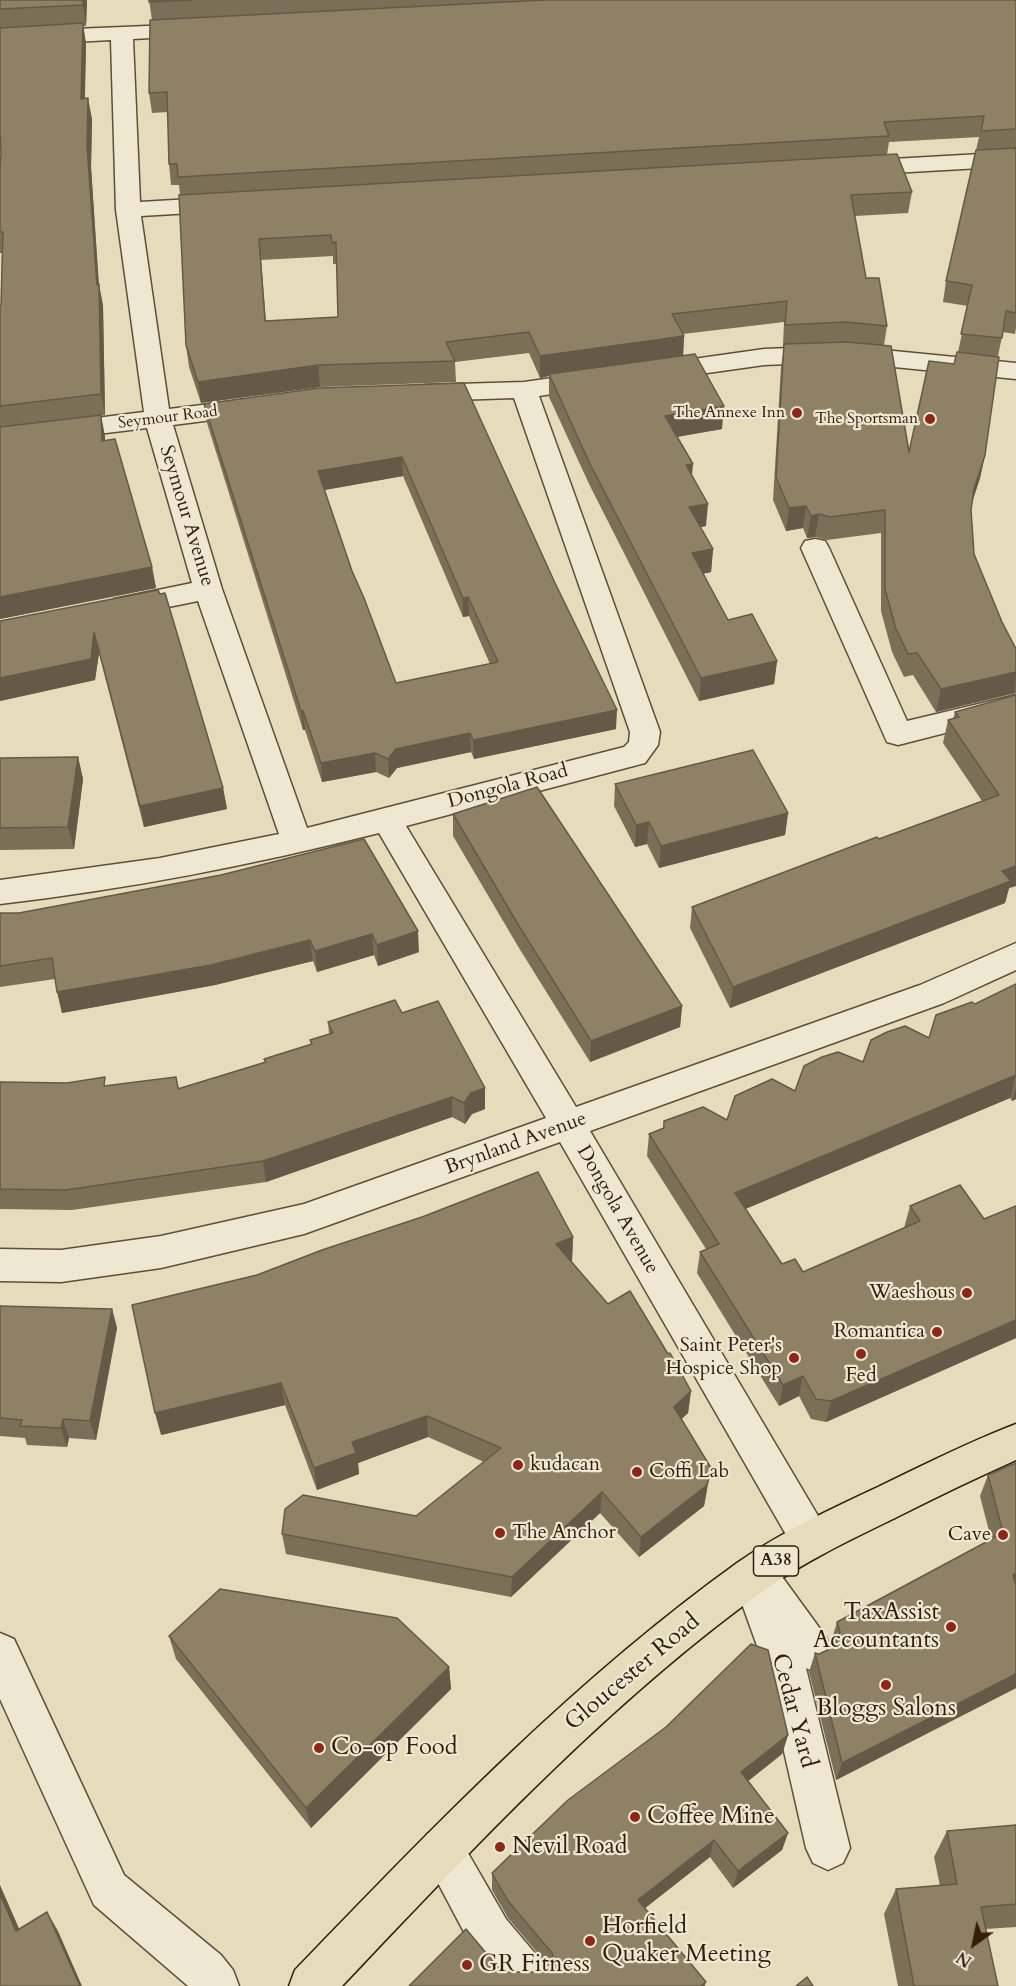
<!DOCTYPE html>
<style>
body{margin:0}
#map{position:relative;width:1016px;height:1986px;overflow:hidden;background:#e5dcbc;font-family:Cardo,serif}
canvas{display:block}
.north{position:absolute;left:944px;top:1914px;width:60px;height:60px;-webkit-text-stroke:4px #eee8d3;paint-order:stroke;rotate:213deg;font-size:16px;font-weight:700;line-height:24px;text-align:center;color:#321e09}
.north::after{content:'';display:block;margin:auto;width:21px;height:27px;background:#321e09;clip-path:polygon(50% 0,100% 100%,50% 72%,0 100%)}
</style>
<div id="map">
<canvas width="1016" height="1986"></canvas>
<div class="north">N</div>
</div>
<script>
const c = document.querySelector('canvas').getContext('2d');
c.lineJoin = 'round';
function trace(path, color, width, dash) { c.strokeStyle = color; c.lineWidth = width; c.lineCap = dash ? 'butt' : 'round'; c.setLineDash(dash || []); c.stroke(path); }
function paint(path, color) { c.fillStyle = color; c.fill(path, 'evenodd'); }
function label(font, color, halo, rows, align = 'center') {
  c.font = font + ' Cardo,serif'; c.lineWidth = 4.5; c.setLineDash([]); c.textBaseline = 'middle'; c.strokeStyle = halo; c.fillStyle = color; for (const [text, x, y, turn = 0] of rows) {
    c.save(); c.translate(x, y); c.rotate((+turn || 0) * Math.PI / 180); c.textAlign = isNaN(turn) ? turn : align; if (halo) c.strokeText(text, 0, 0); c.fillText(text, 0, 0); c.restore();
  }
}
trace(new Path2D(`
 M853 1720 880 1763`), '#c1b698', 40, [40, 20]);
const minor = new Path2D(`
 M196 24 204 25 207 30 204 35 133 39 140 202 225 197 233 199 237 204 233 209 225 211 141 216 169 409 251 399 260 401 264 407 260 413 251 415 173 425 222 589 307 828 624 747 629 742 630 732 514 398 425 401 416 399 412 393 416 387 425 385 524 382 595 372 604 374 608 380 604 386 539 396 660 732 658 745 645 763 406 826 576 1107 920 985 1016 943V970L944 1003 590 1131 824 1526 830 1539 824 1552 810 1558 796 1552 560 1142 304 1234 161 1268 61 1282 0 1281V1249L61 1250 161 1236 304 1204 546 1118 379 833C253 865 128 889 0 904V880L160 858 279 834 198 601 124 616 114 613 110 606 114 599 192 583 147 428 0 446V430L144 412 116 210 111 40 0 46V32Z
 M1016 152V166L857 175 849 173 845 168 849 163 857 161Z
 M843 346 1016 363V379L843 362 764 365 658 380 649 378 645 372 649 366 658 364 764 349Z
 M815 539 825 541 829 548 907 721 1016 695V715L898 745 887 742 801 548 805 541Z
 M752 1557 766 1563 771 1574 783 1578 826 1637 832 1651 826 1665 812 1671 806 1668 850 1848 843 1863 828 1870 813 1863 806 1848 765 1668 732 1576 738 1563Z
 M0 1633 14 1639 124 1875 221 1955 233 1970 239 1986H188L94 1905 0 1699Z
 M442 1827 457 1834 506 1919 549 1970 555 1986H504L474 1951 420 1849 427 1834Z`);
const major = new Path2D(`
 M1016 1424V1460C976 1478 936 1497 897 1517 852 1539 807 1560 766 1589 611 1700 473 1848 342 1986H289L295 1970C434 1826 574 1680 737 1563 781 1532 829 1510 878 1487 923 1465 969 1442 1016 1424Z`);
trace(minor, '#5f4e36', 3);
trace(major, '#321e09', 3);
paint(minor, '#eee8d3');
paint(major, '#e5dcbc');
paint(new Path2D(`
 M0 0H87L86 26H83L86 44 85 98 92 119 91 167 99 285 103 306 105 415 101 416 105 440 152 567 156 588 0 619V305H1L2 253H0V168L1 153 0 132Z
 M149 0H1016V328L1015 334 1003 332 998 356 985 455 980 478 972 502 971 510 974 554 1002 622 1016 649V693L936 712 913 675 904 677 892 652 881 611V533L827 540 815 537 807 538 803 528 786 531 773 500 781 367 784 346H783L784 322 683 334 684 336 683 356 722 429 677 437 692 475 706 526 700 527 713 549 711 572 703 574 728 620 777 661 774 684 699 701 590 486 549 397V376L540 378 529 353 455 362 456 382 320 387 201 403 189 367 186 345 180 195 179 185H171L169 164 168 112 152 113 149 93 152 20ZM979 137 946 281 943 302 968 306 958 352 954 364 909 452 884 345 887 326 866 278 855 216 908 213 912 192 887 155 889 142ZM333 256V264H337L338 317 266 321 261 260Z
 M464 383 616 729 474 759 471 752 397 768 389 778 376 772 322 782 305 730H303L207 423 204 404ZM403 476 463 617 469 616 490 664 396 683 352 571 324 490Z
 M158 590 223 788 227 809 144 827 99 653 95 680 0 701Z
 M1016 695V886L1009 888 1005 903 730 1008 690 928 692 907 982 801 943 743 948 720 953 719 955 712Z
 M78 757 83 779 74 849 0 850V758Z
 M615 784 788 813 785 835 659 868 647 844 635 847 614 806Z
 M453 814 682 1006 680 1027 590 1062 519 948 453 836Z
 M221 875 419 952 378 966 374 955 317 972 313 961 215 985 62 1013 55 979 0 987V913H19Z
 M1016 984V1099L1012 1101 1010 1098 745 1209 782 1264 803 1272 904 1228 910 1206 984 1219 1016 1206V1338L826 1422 811 1419 799 1396 779 1406 697 1273 700 1252 706 1249 647 1156 649 1134 663 1128 664 1121 727 1120 863 1062 929 1038 975 1004Z
 M402 1013 485 1088V1109L472 1114 465 1124 452 1117 266 1182 72 1210 0 1209V1082L107 1086 176 1077 179 1088 265 1062 264 1059 311 1045 310 1040 329 1034 328 1022Z
 M573 1237 572 1261H571L608 1304 668 1354 691 1391 688 1413 681 1419 707 1489 704 1506 639 1557 600 1513 511 1597 286 1554 282 1534 416 1516 484 1462 428 1437 358 1463 359 1474 317 1490 285 1405 161 1435Z
 M0 1306 112 1309 117 1328 96 1440 69 1438 67 1447 27 1445 25 1438 0 1436Z
 M1016 1463V1688L836 1780 809 1672 815 1653 819 1654 832 1647 831 1642 837 1622 991 1539 980 1496 988 1475Z
 M169 1636 449 1667 451 1689 311 1828 176 1659Z
 M788 1735 782 1754 748 1781 788 1833 782 1850 733 1888 710 1857 645 1908 706 1982 705 1986H409L502 1972H552L551 1969 508 1918 492 1890V1873Z
 M1016 1825V1927L985 1929 998 1986H898L884 1914 896 1889 940 1886 934 1857 947 1831Z`), '#7b6f58');
paint(new Path2D(`
 M83 0H87L86 26 83 5Z
 M83 23 86 44 84 119 81 99Z
 M88 98 92 119 91 167 99 290V284L103 306 105 415 101 394 97 285 87 146Z
 M684 336 683 358 549 374V376L540 378V356Z
 M318 365 320 387 201 403 198 382Z
 M724 406 722 429 664 439 665 416Z
 M101 415 105 436V462L102 441Z
 M985 455 980 478 969 512 974 489Z
 M402 457 403 476 319 491 318 471Z
 M693 464 691 486 686 465Z
 M708 504 706 526 687 530 689 507Z
 M806 506 803 528 786 531 789 508Z
 M819 514 815 537 807 538 811 516Z
 M713 549 711 572 690 576 692 553Z
 M152 567 156 588 0 619V597Z
 M468 597 469 616 463 617V598Z
 M94 632 99 653 95 680 0 701V678Z
 M777 661 774 684 699 701 701 678Z
 M1016 672 1015 693 936 712 941 689Z
 M617 710 616 729 474 759 473 740Z
 M301 711H303L305 730H303Z
 M470 733 471 752 397 768 389 778 388 759 396 749Z
 M375 753 376 772 322 782 321 763Z
 M78 757 83 779 74 849 68 827Z
 M223 788 227 809 144 827 140 806Z
 M788 813 785 835 659 868 661 846Z
 M649 822 647 844 635 847 636 825Z
 M1016 866V886L1009 888 1005 903 730 1008 733 987 1002 871Z
 M418 931 419 952 378 966 377 945Z
 M372 934 374 955 317 972 315 951Z
 M310 940 313 961 215 985 62 1013 57 992Z
 M682 1006 680 1027 590 1062 591 1041Z
 M1016 1075 1010 1098 731 1215 735 1193Z
 M485 1088V1109L472 1114 465 1124 464 1103 471 1093Z
 M1016 1088V1099L1012 1101Z
 M452 1097V1117L266 1182 263 1161Z
 M573 1237 572 1261 555 1268 556 1244Z
 M112 1309 117 1328 96 1440 90 1421Z
 M1016 1320V1338L826 1422 831 1401Z
 M803 1376 799 1396 779 1406 783 1385Z
 M281 1383 285 1405 161 1435 155 1413Z
 M691 1391 688 1413 671 1429 674 1407Z
 M427 1416 428 1437 358 1463 359 1474 317 1490 314 1468 352 1442Z
 M63 1419 69 1438 67 1447 61 1428Z
 M711 1468 704 1506 639 1557 641 1537Z
 M602 1492 600 1513 511 1597 512 1577Z
 M1016 1573V1590L1013 1575Z
 M449 1667 451 1689 311 1828 306 1808Z
 M1016 1674V1688L836 1780 842 1763Z
 M788 1735 782 1754 737 1790 741 1772Z
 M788 1833 782 1850 733 1888 738 1871Z
 M714 1840 710 1857 635 1916 638 1900Z
 M0 1885 28 1949 16 1931 0 1894Z
 M47 1912 58 1931 82 1986H80Z`), '#645a47');
const building = new Path2D(`
 M0 0H83V5L0 9Z
 M149 0H191L149 2Z
 M545 0H1016V129L981 131 984 116 884 122 889 136 178 177 177 164H169L167 92 149 93 150 20Z
 M83 23 81 99 88 98 87 146 97 285 99 284 101 394 0 406V305H1L3 232H0V168L1 153 0 132V28Z
 M1016 148V313L1006 311 1002 338 961 334 972 285 946 281 976 150Z
 M897 154 912 192 851 195 866 278H879L887 326 846 322 785 325 787 301 672 314 684 336 540 356 529 332 446 342 455 361 318 365 198 382 186 345 179 195ZM331 235 332 243 336 242 338 317 265 321 259 239Z
 M846 342 891 346 909 452 929 361 954 364 957 352 999 357 985 455 974 489 971 510 974 554 1002 622 1016 649V672L941 689 917 653 908 654 896 629 885 589V510L830 517 819 514 811 516 806 506 789 508 776 477 784 344Z
 M695 354 724 406 665 416 693 464 686 465 708 504 689 507 713 549 692 553 728 620 752 614 777 661 701 678 590 464 549 374Z
 M464 383 555 583 617 710 473 740 470 733 396 749 388 759 375 753 321 763 303 711H301L204 404 319 388ZM402 457 463 598 468 597 498 662 396 683 364 598 352 571 318 471Z
 M101 415 102 441 115 439 152 567 0 597V427Z
 M158 590 160 594 165 593 223 788 140 806 94 632 91 659 0 678V621Z
 M1016 695V866L1002 871 1011 881 733 987 692 907 877 837 879 839 999 795 948 720 959 717 955 712Z
 M753 750 788 813 661 846 649 822 636 825 615 784Z
 M78 757 68 827 0 828V758Z
 M537 787 682 1006 591 1041 519 926 453 814Z
 M364 839 418 931 377 945 372 934 315 951 310 940 211 965 57 992 52 958 0 966V913H19L221 875Z
 M1016 984V1075L735 1193 782 1264 795 1259 803 1272 920 1221 910 1206 960 1185 984 1219 1016 1206V1320L831 1401 816 1399 803 1376 783 1385 700 1252 719 1244 649 1134 664 1128V1121L703 1107 727 1120 735 1096 772 1079 795 1091 804 1066 822 1057 838 1052 863 1062 871 1040 887 1032 905 1026 929 1038 936 1015 972 1002 975 1004Z
 M395 1000 402 1013 438 1001 485 1088 471 1093 464 1103 452 1097 263 1161 66 1190 0 1189V1082L67 1083 105 1077 104 1086 176 1077 178 1089 266 1062 264 1059 312 1044 310 1040 333 1033 328 1022Z
 M538 1172 573 1237 556 1244 608 1304 630 1291 668 1354 670 1353 691 1391 674 1407 711 1468 707 1485 641 1537 602 1492 512 1577 282 1534 285 1509 303 1495 416 1516 501 1448 427 1416 352 1442 356 1453 314 1468 281 1383 155 1413 132 1305 257 1275 322 1250 422 1217Z
 M0 1306 112 1309 90 1421 63 1419 61 1428 20 1426 22 1420 0 1418Z
 M1016 1463V1573L1013 1575 1016 1586V1674L842 1763 815 1653 819 1654 834 1647 840 1632 837 1622 1003 1533 988 1475Z
 M220 1589 397 1618 449 1667 306 1808 169 1636Z
 M751 1644 768 1650 788 1735 741 1772 788 1833 738 1871 714 1840 638 1900 706 1982 701 1986H409L466 1929 502 1972H558L552 1953 508 1901 492 1873 568 1800 666 1727Z
 M1016 1825V1904L981 1907 998 1986H914L896 1889 957 1884 947 1831Z
 M0 1894 16 1931 47 1912 80 1986H0Z
 M807 1977 813 1986H796Z`);
paint(building, '#8f8166');
trace(building, '#645a47', 1.5);
for (const [x, y, r, color] of [
 [797,413,6,"#8f2418"],
 [930,419,6,"#8f2418"],
 [967,1293,6,"#8f2418"],
 [937,1332,6,"#8f2418"],
 [861,1354,6,"#8f2418"],
 [794,1358,6,"#8f2418"],
 [518,1465,6,"#8f2418"],
 [637,1472,6,"#8f2418"],
 [500,1533,6,"#8f2418"],
 [1003,1535,6,"#8f2418"],
 [951,1627,6,"#8f2418"],
 [886,1685,6,"#8f2418"],
 [319,1748,6,"#8f2418"],
 [635,1817,6,"#8f2418"],
 [500,1847,6,"#8f2418"],
 [590,1941,6,"#8f2418"],
 [467,1965,6,"#8f2418"]
]) { const dot = new Path2D(); dot.arc(x, y, r, 0, 2 * Math.PI); c.fillStyle = color; c.fill(dot); trace(dot, '#eee8d3', 2); }
label('16px', '#321e09', '#eee8d3', [
 ["The Annexe Inn",785,413],
 ["The Sportsman",918,419]
], 'right');
label('16px', '#321e09', '#eee8d3', [
 ["Seymour Road",168,418,-7]
]);
for (const [x, y, w] of [
 [776,1561,45]
]) { const box = new Path2D(); box.roundRect(x - w / 2, y - 15, w, 30, 4.5); c.fillStyle = '#eee8d3'; c.fill(box); trace(box, '#321e09', 1.5); }
label('bold 18px', '#321e09', null, [
 ["A38",776,1561]
]);
label('20px', '#321e09', '#eee8d3', [
 ["Seymour Avenue",186,516,73],
 ["Dongola Road",508,787,-15],
 ["Brynland Avenue",516,1144,-20],
 ["Dongola Avenue",617,1210,60]
]);
label('20px', '#321e09', '#eee8d3', [
 ["Waeshous",955,1293],
 ["Romantica",925,1332],
 ["Saint Peter's",782,1346],
 ["Hospice Shop",782,1369],
 ["Fed",861,1376,"center"],
 ["kudacan",530,1465,"left"],
 ["Coffi Lab",649,1472,"left"],
 ["The Anchor",512,1533,"left"],
 ["Cave",991,1535]
], 'right');
label('24px', '#321e09', '#eee8d3', [
 ["TaxAssist",939,1613,"right"],
 ["Accountants",939,1641,"right"],
 ["Bloggs Salons",886,1709,"center"],
 ["Co-op Food",331,1748],
 ["Coffee Mine",647,1817],
 ["Nevil Road",512,1847],
 ["Horfield",602,1927],
 ["Quaker Meeting",602,1955],
 ["GR Fitness",479,1965]
], 'left');
label('24px', '#321e09', '#eee8d3', [
 ["Gloucester Road",633,1673,-40],
 ["Cedar Yard",793,1711,75]
]);
</script>
